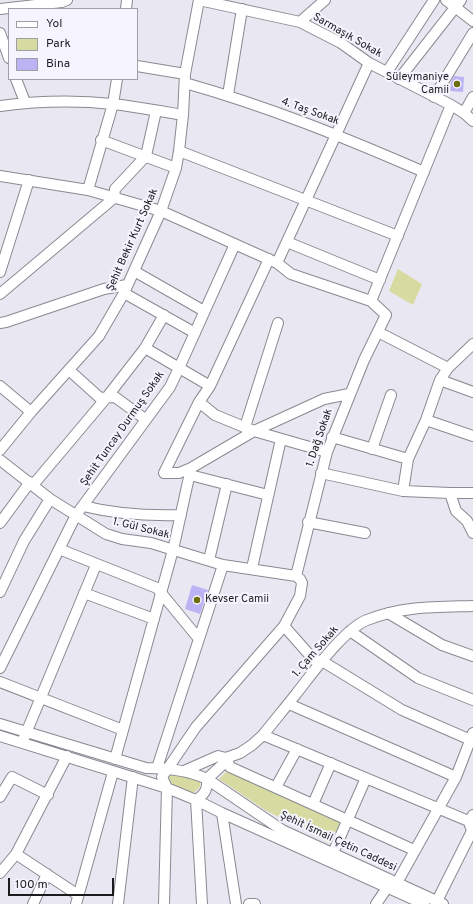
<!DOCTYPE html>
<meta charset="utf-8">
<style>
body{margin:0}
#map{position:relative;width:473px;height:904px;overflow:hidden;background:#e9e8f2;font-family:Overpass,sans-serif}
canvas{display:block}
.legend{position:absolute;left:8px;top:8px;width:130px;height:72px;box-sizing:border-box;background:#f6f5ff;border:1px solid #9e9ea5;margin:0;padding:5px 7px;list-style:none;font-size:12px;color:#1b1b1e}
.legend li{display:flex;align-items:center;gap:8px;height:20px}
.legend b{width:20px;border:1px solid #9e9ea5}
.scale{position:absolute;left:8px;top:878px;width:106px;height:18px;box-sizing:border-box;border:2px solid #1b1b1e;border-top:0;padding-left:5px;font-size:12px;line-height:14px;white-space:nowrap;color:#1b1b1e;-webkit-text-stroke:3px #f6f5ff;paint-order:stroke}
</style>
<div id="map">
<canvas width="473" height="904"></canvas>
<ul class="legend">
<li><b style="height:5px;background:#fff"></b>Yol</li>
<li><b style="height:11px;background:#d8dba1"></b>Park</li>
<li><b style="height:11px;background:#bbb3f3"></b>Bina</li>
</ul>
<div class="scale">100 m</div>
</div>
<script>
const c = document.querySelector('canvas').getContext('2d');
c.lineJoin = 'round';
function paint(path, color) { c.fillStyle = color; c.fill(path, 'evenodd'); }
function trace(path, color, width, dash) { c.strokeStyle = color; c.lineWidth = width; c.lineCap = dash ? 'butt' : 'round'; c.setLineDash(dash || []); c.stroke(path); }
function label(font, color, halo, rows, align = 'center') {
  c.font = font + ' Overpass,sans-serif'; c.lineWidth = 4; c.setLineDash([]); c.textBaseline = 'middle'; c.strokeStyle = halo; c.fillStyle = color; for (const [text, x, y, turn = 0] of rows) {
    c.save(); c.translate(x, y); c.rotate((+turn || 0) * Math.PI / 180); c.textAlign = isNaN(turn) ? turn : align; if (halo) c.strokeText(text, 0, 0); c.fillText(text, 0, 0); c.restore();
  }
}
paint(new Path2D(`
 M398 269 422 284 413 305 389 291Z
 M228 770 343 819 331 844 265 810 219 779Z
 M171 774 199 778 200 782V787L193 793 167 782V777Z`), '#d8dba1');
paint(new Path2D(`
 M454 76 464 77 463 92 450 91 451 82Z
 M192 585 208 590 200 614 185 609Z`), '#bbb3f3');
const minor = new Path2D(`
 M446 0 473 21
 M0 9 62 2 67 0
 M126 9 127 0
 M300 22 325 0
 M0 33 9 58
 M137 66 185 74
 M387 72 434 0
 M16 79 25 102
 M399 79 461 0
 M185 83C267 106 346 138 424 172
 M228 95 242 9
 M434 97 473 33
 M0 106C37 101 76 100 113 104 137 107 160 111 183 115
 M464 113 473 97
 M101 140 176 168
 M179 151 398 236
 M0 176 88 190 161 211 277 263 291 274 371 301 386 315 364 360 327 452 296 576
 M88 190 113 104 117 79
 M287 242 380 280
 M269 259 210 386 199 402 164 473H179L191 468 254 431 324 399 349 394
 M277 263 369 63
 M134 271 204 311
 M0 272 29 180
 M124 293 195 333
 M0 294 114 198 115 189 146 156 156 111
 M371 301 451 105
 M0 323 6 322 104 289 127 285
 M378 332 448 368
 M145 348 210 386
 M69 370 100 398 115 397 145 419
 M440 380 473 392
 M0 386 31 412
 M199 402 215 415 254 431 327 452
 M426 420 473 436
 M245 427 278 323
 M332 437 408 459
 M372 449 391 395
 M0 450 31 412 99 336 124 293 161 211 176 168 179 151 183 115 185 74 199 0 300 22 341 43 369 63 451 105 464 113 473 121
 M0 460 50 499 106 534 122 539 151 543 223 565 296 576
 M321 473 403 491 450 493H473
 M190 475 268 495
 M33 485 107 397 145 348 164 315
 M403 491 408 459 426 420 440 380 448 368 473 344
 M450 493 456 511 467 521 473 533
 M83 506C115 514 147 516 181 515
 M308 522 365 533
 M0 523 30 482
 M59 549 157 588 199 639
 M209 560 227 484
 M252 568 281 439
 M0 592 24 541 50 499
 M84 593 154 619
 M388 613 442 645 473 656
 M284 626 314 660 322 661 402 710 473 741
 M350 631 418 678 473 700
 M0 668 76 515 170 387 179 368 235 244
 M0 682 123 730
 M289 704 456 777
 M0 724 146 768C167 768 188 770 207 779L282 830 443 904
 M263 735 473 823
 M0 736 167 788 196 800 222 813 424 904
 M24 738 96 565
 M226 758 230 767 414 850
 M115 759 173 550 191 468
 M157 768 223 565
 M184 771 218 756 226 758 240 753 252 745 263 735C274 721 285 708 296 694 312 674 344 629 367 620 402 606 436 607 473 606
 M276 787 297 749
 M0 797 12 777 48 795
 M313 804 331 763
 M222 813 236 904
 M333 853 366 778
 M16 854 78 895
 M0 873 16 854 67 756
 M394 888 456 777 473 733
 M437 901 472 831 469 822 473 815
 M33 904 47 874
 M76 904 113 772
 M118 904 133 777
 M164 904 167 788 162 777 196 727 284 626 300 596 302 583 300 579 296 576
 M202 904 196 800C205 794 208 789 207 779L222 765 226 758
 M249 904H255
 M376 904 387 888`);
trace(minor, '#8a8992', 12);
trace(minor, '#fff', 10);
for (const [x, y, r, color] of [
 [457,84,4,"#6c6d0d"],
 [197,600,4,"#6c6d0d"]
]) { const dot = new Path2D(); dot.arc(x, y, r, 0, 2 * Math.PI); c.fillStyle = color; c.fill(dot); trace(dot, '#f6f5ff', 1.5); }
label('11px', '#1b1b1e', '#f6f5ff', [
 ["Sarmaşık Sokak",347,36,30],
 ["4. Taş Sokak",310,112,20],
 ["Şehit Bekir Kurt Sokak",133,240,-66],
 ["Şehit Tuncay Durmuş Sokak",123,429,-55],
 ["1. Dağ Sokak",320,438,-71],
 ["1. Gül Sokak",141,529,14],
 ["1. Çam Sokak",316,652,-49],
 ["Şehit İsmail Çetin Caddesi",338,842,25]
]);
label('11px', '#1b1b1e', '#f6f5ff', [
 ["Süleymaniye",449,78],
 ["Camii",449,91],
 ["Kevser Camii",205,600,"left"]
], 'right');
</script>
